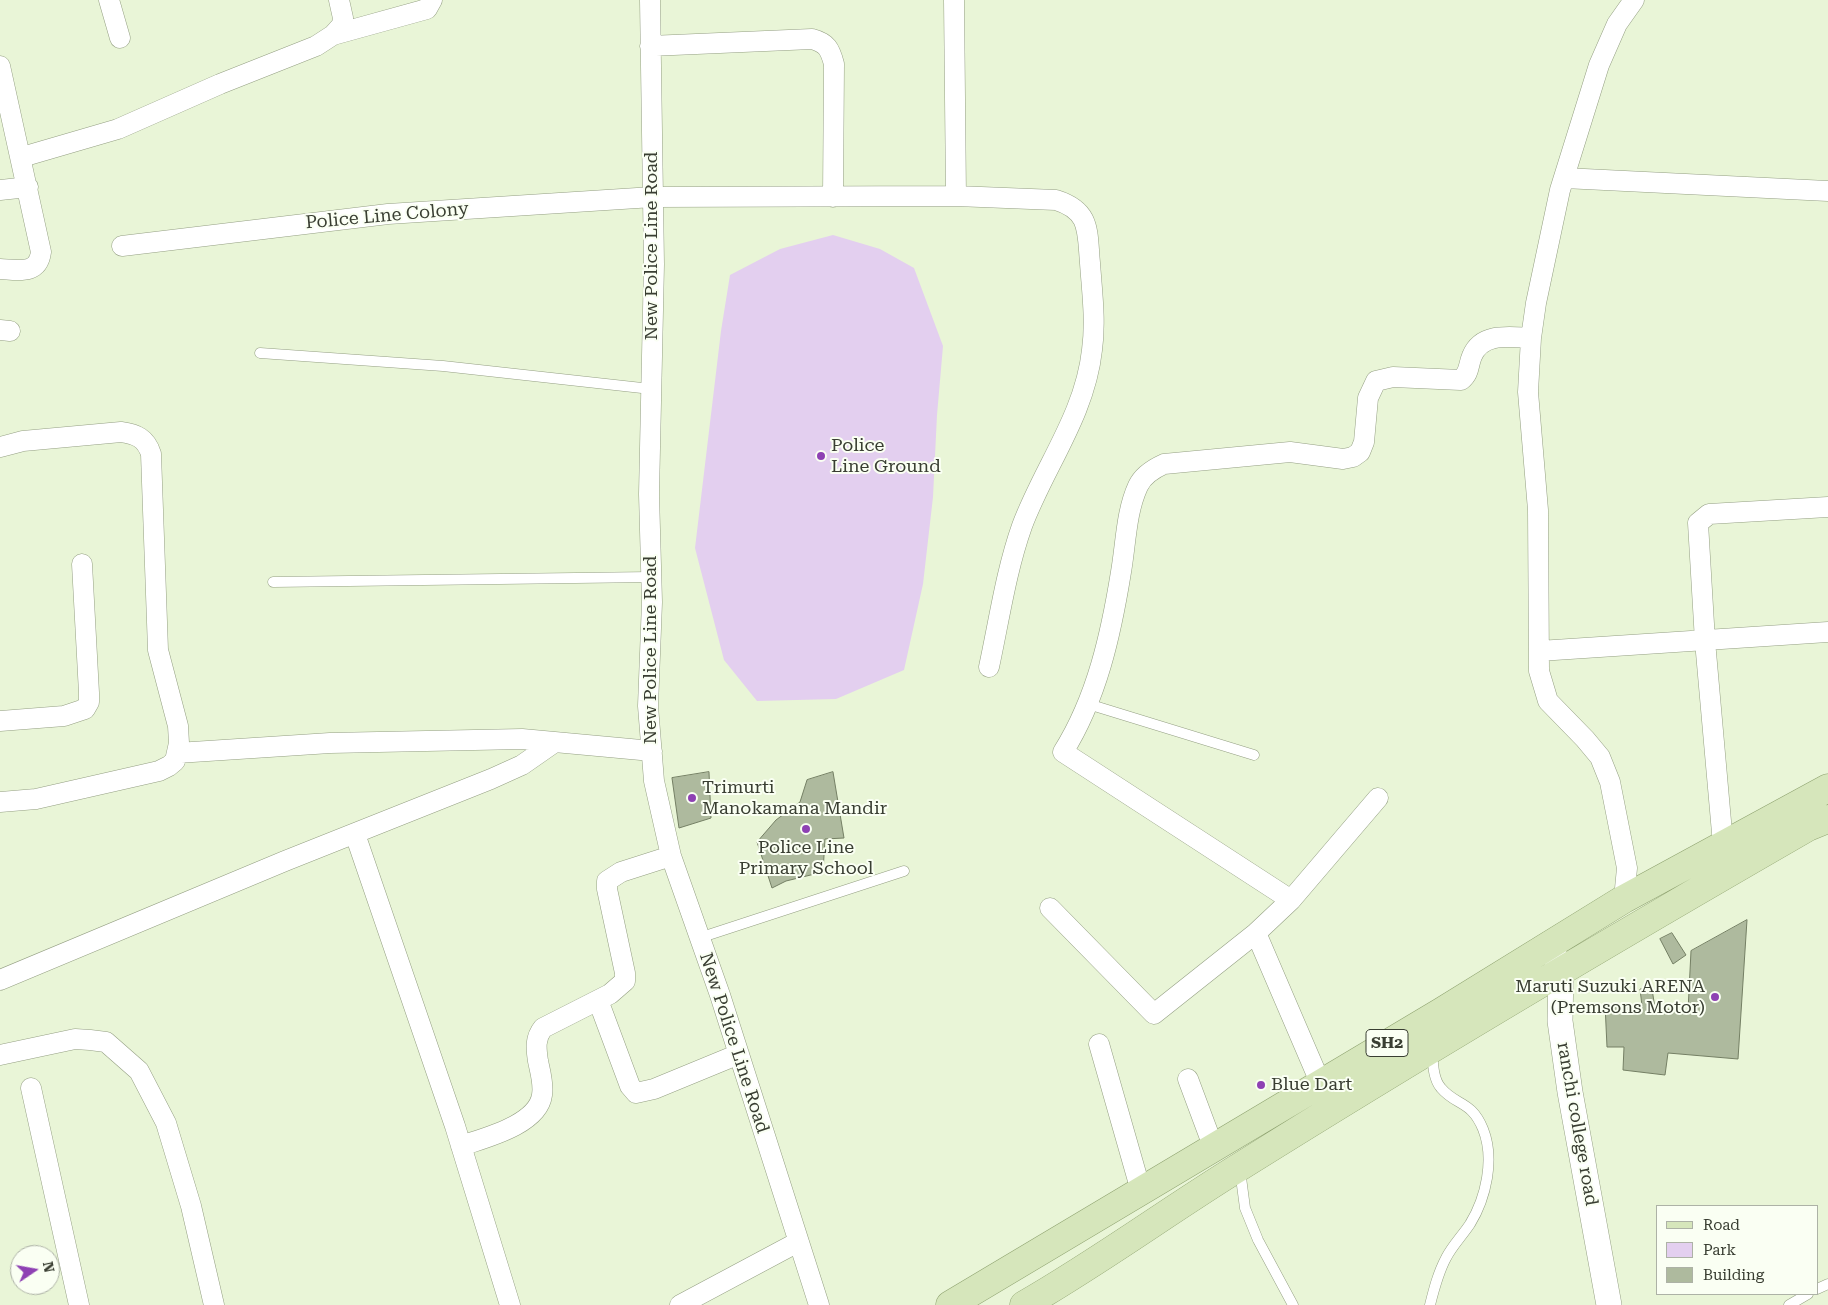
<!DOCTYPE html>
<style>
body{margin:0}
#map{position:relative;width:1828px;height:1305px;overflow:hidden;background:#e9f5d7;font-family:"Roboto Serif",serif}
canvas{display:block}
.legend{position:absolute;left:1656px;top:1205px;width:162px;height:90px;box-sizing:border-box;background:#fafff3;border:1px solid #adb2a6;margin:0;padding:6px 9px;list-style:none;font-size:15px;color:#393e32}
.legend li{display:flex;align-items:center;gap:10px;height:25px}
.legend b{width:25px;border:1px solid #adb2a6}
.north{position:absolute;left:10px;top:1245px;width:50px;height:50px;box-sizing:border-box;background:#fafff3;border:1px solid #adb2a6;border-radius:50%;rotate:78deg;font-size:14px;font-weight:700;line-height:20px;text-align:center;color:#393e32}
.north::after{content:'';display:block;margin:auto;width:18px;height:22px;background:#8e41b3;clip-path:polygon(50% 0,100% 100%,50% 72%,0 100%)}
</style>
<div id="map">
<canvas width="1828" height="1305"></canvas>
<ul class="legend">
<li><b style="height:6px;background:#d6e6bb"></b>Road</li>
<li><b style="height:14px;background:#e3cfef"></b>Park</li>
<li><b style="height:14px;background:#aeba9e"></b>Building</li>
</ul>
<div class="north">N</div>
</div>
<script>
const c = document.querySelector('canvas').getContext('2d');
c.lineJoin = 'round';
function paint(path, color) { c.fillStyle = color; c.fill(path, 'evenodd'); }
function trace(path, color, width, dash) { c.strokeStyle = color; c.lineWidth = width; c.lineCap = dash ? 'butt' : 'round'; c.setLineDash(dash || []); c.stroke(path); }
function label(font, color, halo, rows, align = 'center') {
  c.font = font + ' "Roboto Serif",serif'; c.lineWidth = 4; c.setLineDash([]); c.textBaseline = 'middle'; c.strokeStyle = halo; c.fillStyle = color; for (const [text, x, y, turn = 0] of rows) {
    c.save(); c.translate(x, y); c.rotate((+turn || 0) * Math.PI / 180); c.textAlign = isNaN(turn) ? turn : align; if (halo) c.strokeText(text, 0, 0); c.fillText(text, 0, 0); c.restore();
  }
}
paint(new Path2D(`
 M833 235 880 249 914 268 943 346 937 415 933 497 923 584 904 670 836 699 757 701 724 660 695 548 721 331 730 275 780 249Z`), '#e3cfef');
const building = new Path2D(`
 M709 772 711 818 679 828 672 778Z
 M833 772 844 838 825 839 823 872 786 881 772 888 757 842 776 820 800 802 807 780Z
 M1747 920 1738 1059 1668 1053 1665 1075 1623 1070 1624 1047H1607L1605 1004 1642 1006 1640 989H1652L1655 1008 1688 1011 1691 951Z
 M1672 933 1686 955 1673 964 1660 939Z`);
paint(building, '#aeba9e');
trace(building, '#747f64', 1);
const service = new Path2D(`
 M260 353 443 366 651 389
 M273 582 651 577
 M1088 704 1254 755
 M699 938 904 871
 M1240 1170 1245 1208 1258 1240 1293 1305
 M1817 1289 1828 1284
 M1430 1305C1434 1289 1438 1273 1446 1258 1452 1246 1462 1236 1470 1224 1486 1198 1495 1159 1483 1129 1471 1100 1456 1106 1441 1088 1433 1079 1433 1063 1432 1051
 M1789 1305 1808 1294`);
const minor = new Path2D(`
 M109 0 120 38
 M650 0 654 264 649 494 652 602 648 706 654 781 671 856 720 995 819 1305
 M954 0 956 196
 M333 35 427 9 432 0
 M650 46 812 39C827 43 830 49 834 64L833 197
 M0 66 41 252C38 275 19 270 0 269
 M22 157 118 129 220 84 316 46 333 35 342 25 343 18 339 0
 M1564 178 1828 191
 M0 190 28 187
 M122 246 388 214 653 197 956 196 1056 200C1091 211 1087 231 1090 263 1092 292 1096 321 1092 350 1085 415 1044 467 1022 526 1006 571 999 621 989 667
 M0 330 10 331
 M0 447 23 441 121 432C136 434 146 438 151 454L158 650 178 726 179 743 175 761 169 766 159 771 36 799 0 802
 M1539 651 1828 632
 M0 721 64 716 85 709 89 702V693L82 564
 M177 753 330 743 522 739 652 751
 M355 834 455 1126 510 1305
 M1723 844 1705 641 1698 523 1709 514 1828 507
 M1624 899 1627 868 1610 782 1600 757 1585 739 1548 701 1539 671 1538 510 1528 392 1531 338 1536 303 1560 190 1599 65 1617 24 1634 0
 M1291 900 1063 752C1097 698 1111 634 1121 572 1126 543 1126 512 1138 486 1143 475 1153 469 1164 464L1290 452 1343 459 1353 457 1360 452 1364 442 1368 398 1376 381 1393 377 1461 380C1470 373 1468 365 1472 356 1482 332 1510 337 1531 338
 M1050 908 1154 1014 1256 933 1291 900 1378 798
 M1256 933 1326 1096
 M0 980 285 861 491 779 522 765 555 742
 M598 1000 630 1086 636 1093 654 1089 739 1054
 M1099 1044 1141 1191
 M0 1055 75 1039 90 1040 106 1042 139 1071 166 1123 191 1206 214 1305
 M1188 1079 1213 1146
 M31 1088 79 1305
 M461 1146C484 1138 538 1125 542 1095 544 1084 540 1071 538 1061 536 1048 535 1038 543 1028L610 994 625 981V973L607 889V881L621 872 671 856
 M680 1305 798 1242`);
const tertiary = new Path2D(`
 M1550 945 1561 971 1560 1021 1570 1092 1609 1305`);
const primary = new Path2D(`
 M950 1305 1441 1012 1624 899 1828 788
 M1024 1305C1099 1262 1168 1211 1241 1166 1428 1049 1617 937 1808 827L1828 819`);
trace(service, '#949f83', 11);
trace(minor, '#949f83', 21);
trace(tertiary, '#949f83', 26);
trace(primary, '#8da16e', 29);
trace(service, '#fff', 10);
trace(minor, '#fff', 20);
trace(tertiary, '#fff', 25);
trace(primary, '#d6e6bb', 28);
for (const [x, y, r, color] of [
 [821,456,5,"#8e41b3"],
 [692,798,5,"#8e41b3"],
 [806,829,5,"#8e41b3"],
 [1715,997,5,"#8e41b3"],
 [1261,1085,5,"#8e41b3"]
]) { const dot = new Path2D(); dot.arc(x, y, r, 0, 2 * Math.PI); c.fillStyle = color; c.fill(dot); trace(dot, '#fafff3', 2); }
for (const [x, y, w] of [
 [1387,1043,42]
]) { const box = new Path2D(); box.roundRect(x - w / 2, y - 13.5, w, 27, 4); c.fillStyle = '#fafff3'; c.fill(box); trace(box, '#393e32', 1); }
label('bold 16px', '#393e32', null, [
 ["SH2",1387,1043]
]);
label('18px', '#393e32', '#fafff3', [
 ["Police Line Colony",387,216,-5],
 ["New Police Line Road",652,246,-90],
 ["New Police Line Road",651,650,-90],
 ["New Police Line Road",734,1043,72],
 ["ranchi college road",1577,1124,80]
]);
label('18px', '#393e32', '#fafff3', [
 ["Police",831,446],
 ["Line Ground",831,467],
 ["Trimurti",702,788],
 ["Manokamana Mandir",702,809],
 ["Police Line",806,848,"center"],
 ["Primary School",806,869,"center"],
 ["Maruti Suzuki ARENA",1705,987,"right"],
 ["(Premsons Motor)",1705,1008,"right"],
 ["Blue Dart",1271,1085]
], 'left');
</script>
